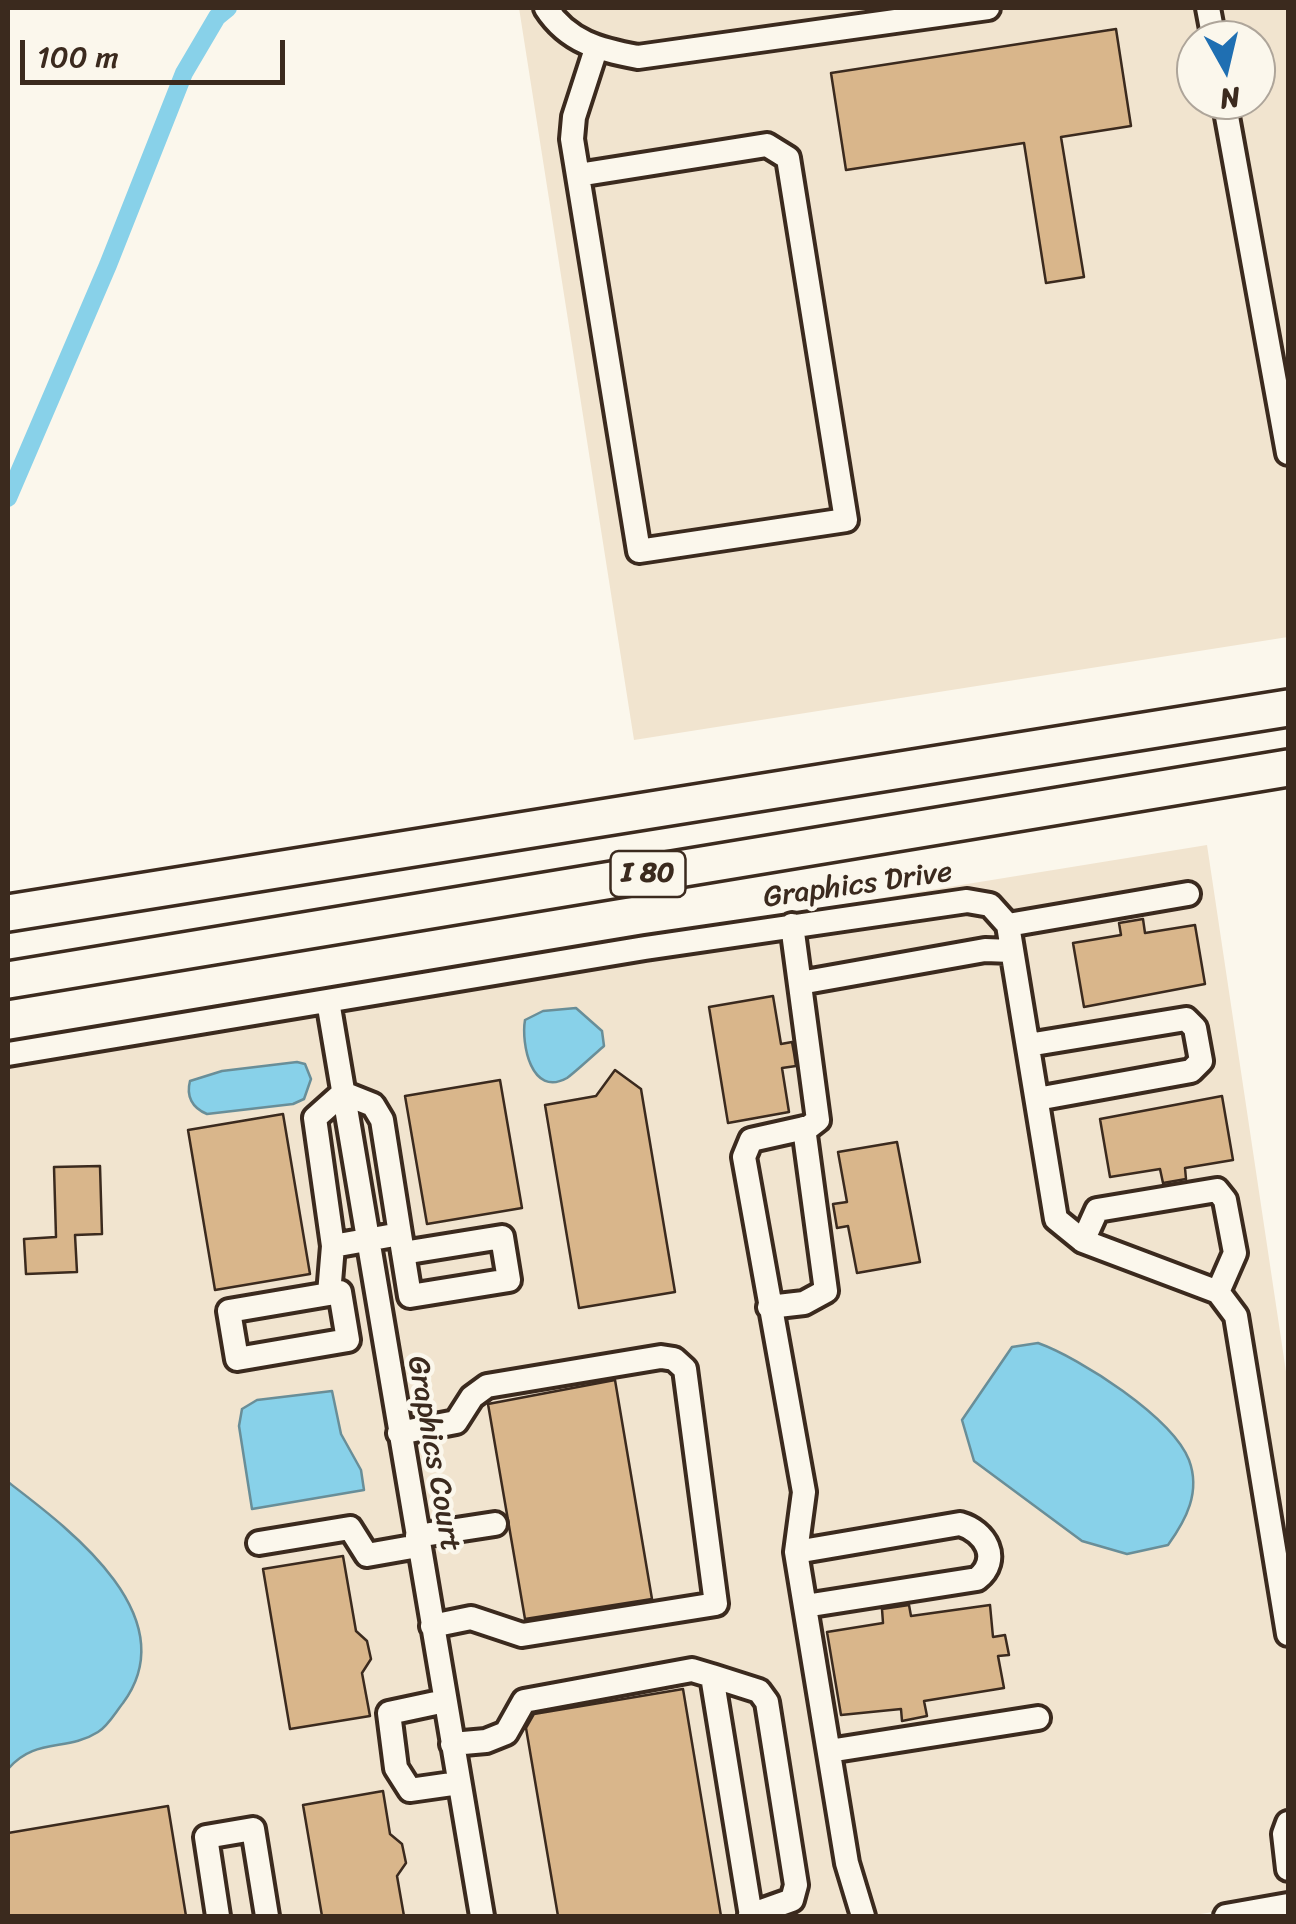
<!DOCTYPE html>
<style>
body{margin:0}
#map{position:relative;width:1296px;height:1924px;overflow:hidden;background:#fbf7ec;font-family:Sriracha,sans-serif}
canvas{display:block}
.frame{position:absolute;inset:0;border:10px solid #3b2a1e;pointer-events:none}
.north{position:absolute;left:1176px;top:20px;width:100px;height:100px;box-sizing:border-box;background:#fbf7ec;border:2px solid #aea59a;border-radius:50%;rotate:172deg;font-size:28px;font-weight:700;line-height:40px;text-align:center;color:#3b2a1e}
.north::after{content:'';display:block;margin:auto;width:35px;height:45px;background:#1f6fb2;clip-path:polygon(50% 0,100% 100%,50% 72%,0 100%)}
.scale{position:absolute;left:20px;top:40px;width:265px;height:45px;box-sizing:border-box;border:5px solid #3b2a1e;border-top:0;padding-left:12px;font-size:30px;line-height:35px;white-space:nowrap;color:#3b2a1e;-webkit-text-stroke:8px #fbf7ec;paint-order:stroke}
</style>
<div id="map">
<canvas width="1296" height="1924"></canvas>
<div class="frame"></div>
<div class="north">N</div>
<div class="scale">100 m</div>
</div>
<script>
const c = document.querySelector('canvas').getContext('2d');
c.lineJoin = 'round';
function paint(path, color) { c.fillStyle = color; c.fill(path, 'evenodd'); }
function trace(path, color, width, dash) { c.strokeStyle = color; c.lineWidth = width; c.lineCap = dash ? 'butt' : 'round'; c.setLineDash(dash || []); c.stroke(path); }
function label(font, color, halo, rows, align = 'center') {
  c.font = font + ' Sriracha,sans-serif'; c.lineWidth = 9; c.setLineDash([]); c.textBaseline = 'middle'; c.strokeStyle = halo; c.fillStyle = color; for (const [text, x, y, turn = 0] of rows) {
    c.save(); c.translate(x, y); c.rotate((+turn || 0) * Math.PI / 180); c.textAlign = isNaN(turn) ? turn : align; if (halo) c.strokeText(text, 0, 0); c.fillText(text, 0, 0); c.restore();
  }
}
paint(new Path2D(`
 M519 8H1288V637L634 740ZM1196 40H1256V100H1196Z
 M1207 845 1288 1385V1900L1188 1916H8V1040Z`), '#f1e4cf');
const water = new Path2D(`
 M576 1008 602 1031 604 1046C597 1052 573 1074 567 1078 531 1098 521 1043 525 1020L543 1011Z
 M297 1062 305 1064 311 1079 304 1099 293 1104 207 1114C192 1108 186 1096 190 1081L222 1071Z
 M1038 1343C1080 1358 1172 1417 1189 1460 1201 1492 1186 1520 1168 1545L1127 1554 1082 1541 974 1461 962 1420 1012 1347Z
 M332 1391 341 1434 361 1470 364 1490 252 1509 239 1426 242 1409 257 1400Z
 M8 1482C68 1528 187 1616 123 1703 115 1713 108 1726 98 1732 67 1752 35 1737 8 1769Z`);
paint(water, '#88d1e9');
trace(water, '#698e98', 2.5);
trace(new Path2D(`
 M8 498 108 265 184 73 217 17 228 8`), '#88d1e9', 18);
const building = new Path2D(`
 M1116 29 1131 126 1061 137 1084 277 1046 283 1024 143 846 170 831 73Z
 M1143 919 1145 933 1195 925 1205 984 1084 1007 1073 943 1121 935 1119 923Z
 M773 996 781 1044 792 1042 794 1053 796 1066 782 1068 789 1112 728 1123 709 1007Z
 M615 1070 641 1089 675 1292 579 1308 545 1105 596 1096Z
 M500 1080 522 1208 427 1224 405 1096Z
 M1222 1096 1233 1160 1185 1168 1186 1179 1163 1183 1160 1169 1110 1177 1100 1119Z
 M283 1114 310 1274 215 1290 188 1130Z
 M897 1142 920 1262 857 1273 848 1226 837 1228 833 1204 847 1202 838 1152Z
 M100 1166 102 1234 75 1235 77 1272 26 1274 24 1239 56 1237 54 1167Z
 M615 1380 652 1599 525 1619 488 1404Z
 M343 1556 356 1631 367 1641 371 1659 362 1673 370 1716 290 1729 263 1569Z
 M909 1605 911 1616 990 1605 993 1637 1005 1635 1009 1655 998 1656 1004 1688 924 1701 927 1716 902 1721 901 1709 841 1715 827 1632 883 1623 882 1609Z
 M683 1689 721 1916H558L526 1728 534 1714Z
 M383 1791 390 1834 402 1844 406 1863 397 1876 404 1916H322L303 1805Z
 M168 1806 186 1916H8V1833Z`);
paint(building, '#d9b68b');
trace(building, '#3b2a1e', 2.5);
const minor = new Path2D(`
 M546 8C568 42 600 50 638 57L988 8
 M1208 8 1214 40
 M1224 100 1288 453
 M578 175 767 145 788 158 846 520 639 551 572 139 574 117 596 49
 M792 925 818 1120 809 1127 751 1140 744 1157 804 1492 796 1552 847 1863 863 1916
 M1008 925 1188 894
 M800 983 985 950 1012 951
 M328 1001 482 1916
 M1028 1045 1186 1019 1195 1028 1201 1061 1191 1071 1037 1099
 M8 1054 645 948 967 901 990 905 1008 925 1056 1219 1083 1241 1218 1292 1236 1316 1288 1634
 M400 1234 410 1296 509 1280 502 1237 403 1253
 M1083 1241 1097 1210 1217 1190 1225 1200 1235 1253 1218 1292
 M329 1294 340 1292 348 1340 237 1359 229 1311 329 1294 333 1246 315 1118 343 1093 373 1105 382 1120 400 1234 333 1246
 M769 1307 804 1303 826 1291 804 1128
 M399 1433 456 1422 472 1397 487 1386 661 1357 674 1359 685 1369 716 1604 522 1635 471 1618 432 1626
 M417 1536 495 1524
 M259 1543 350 1528 367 1555 418 1546
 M796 1552 960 1524C985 1531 1002 1559 977 1579L805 1606
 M712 1676 759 1691 767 1702 796 1885 792 1900 750 1915
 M445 1701 389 1713 396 1768 410 1790 459 1783
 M452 1744 486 1741 506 1733 524 1701 692 1670 712 1676 751 1916
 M829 1751 1038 1718
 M1288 1823 1284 1834 1288 1869
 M218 1916 206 1837 253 1829 267 1916
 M1226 1916 1288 1905`);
const highway = new Path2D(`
 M8 913 1288 708
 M8 980 1288 768`);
trace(minor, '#3b2a1e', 30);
trace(highway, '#3b2a1e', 42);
trace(minor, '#fbf7ec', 22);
trace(highway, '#fbf7ec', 35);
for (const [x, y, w] of [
 [648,874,75]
]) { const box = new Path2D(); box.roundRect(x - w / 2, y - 23, w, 46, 8); c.fillStyle = '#fbf7ec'; c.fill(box); trace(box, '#3b2a1e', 2.5); }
label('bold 28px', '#3b2a1e', null, [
 ["I 80",648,874]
]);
label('30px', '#3b2a1e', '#fbf7ec', [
 ["Graphics Drive",858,886,-8],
 ["Graphics Court",433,1454,80]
]);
</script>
